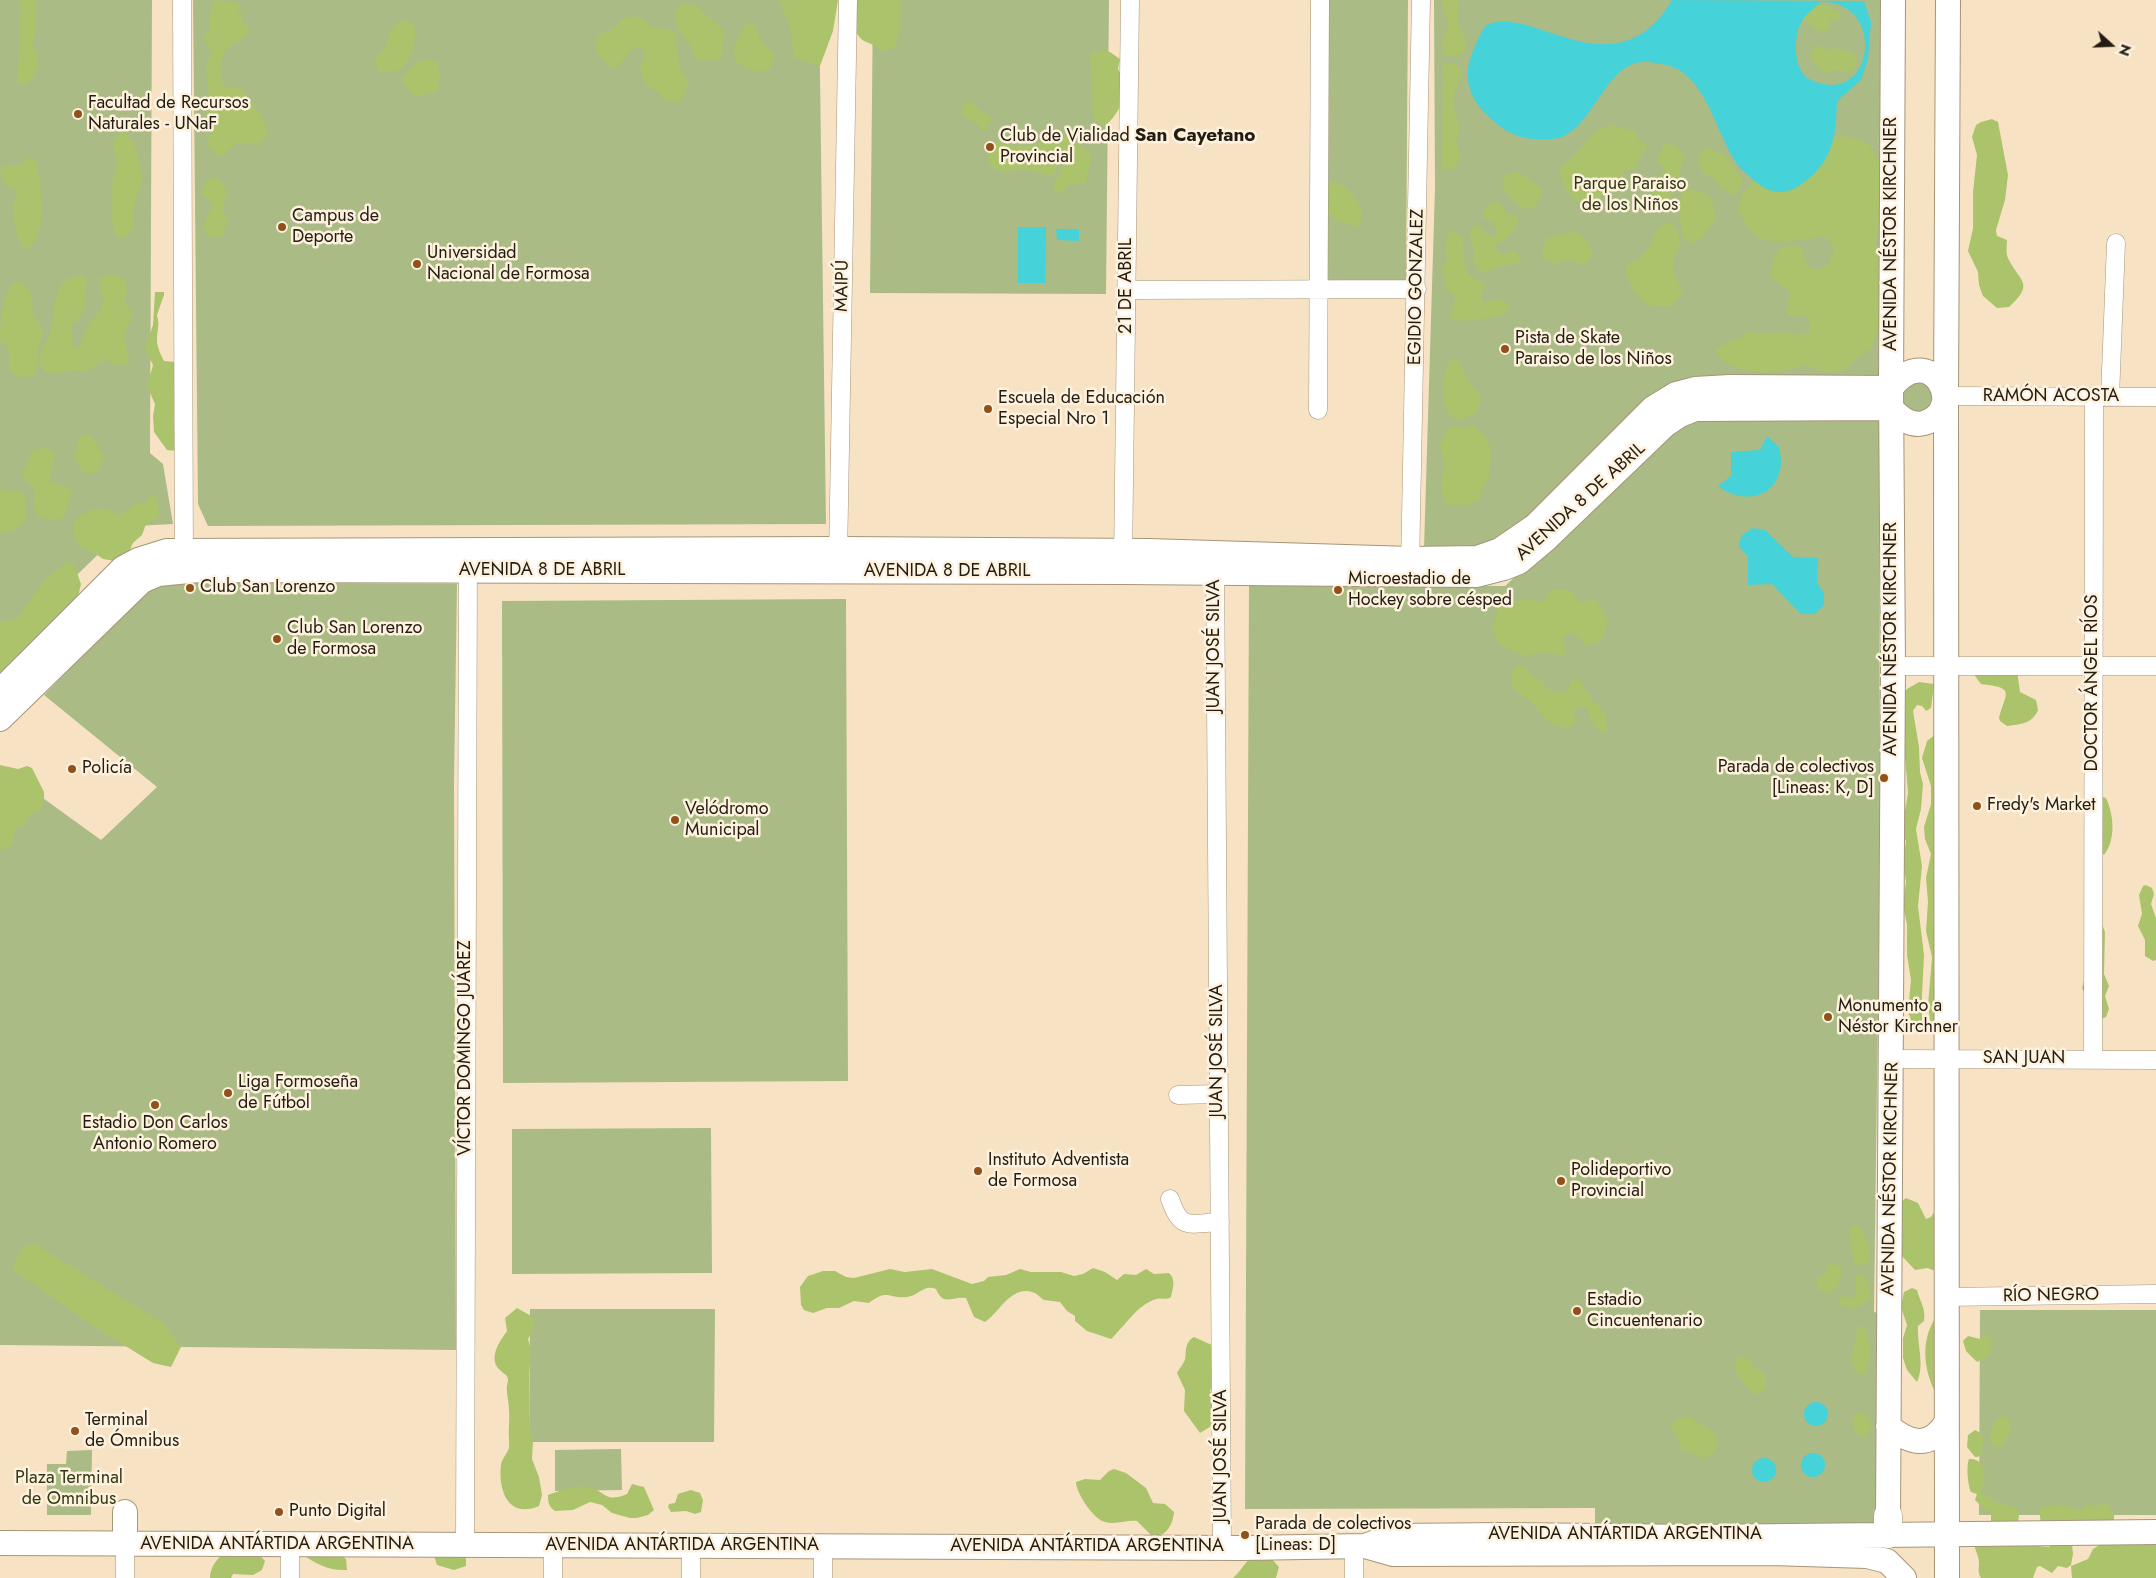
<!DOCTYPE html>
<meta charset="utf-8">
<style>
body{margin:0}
#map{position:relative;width:2156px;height:1578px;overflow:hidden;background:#f7e3c4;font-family:Jost,sans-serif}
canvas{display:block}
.north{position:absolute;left:2086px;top:20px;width:50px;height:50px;-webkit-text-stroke:4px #fef2df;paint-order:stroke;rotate:110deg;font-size:14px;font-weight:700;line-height:20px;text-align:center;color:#231c11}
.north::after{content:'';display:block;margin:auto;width:18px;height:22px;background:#231c11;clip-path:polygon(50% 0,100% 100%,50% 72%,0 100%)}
</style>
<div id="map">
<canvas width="2156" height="1578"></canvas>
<div class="north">N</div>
</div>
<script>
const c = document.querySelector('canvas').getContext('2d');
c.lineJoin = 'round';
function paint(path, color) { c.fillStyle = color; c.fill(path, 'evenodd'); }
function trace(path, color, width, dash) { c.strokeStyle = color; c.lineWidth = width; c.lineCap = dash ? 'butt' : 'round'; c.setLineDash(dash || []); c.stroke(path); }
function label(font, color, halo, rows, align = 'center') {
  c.font = font + ' Jost,sans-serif'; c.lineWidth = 5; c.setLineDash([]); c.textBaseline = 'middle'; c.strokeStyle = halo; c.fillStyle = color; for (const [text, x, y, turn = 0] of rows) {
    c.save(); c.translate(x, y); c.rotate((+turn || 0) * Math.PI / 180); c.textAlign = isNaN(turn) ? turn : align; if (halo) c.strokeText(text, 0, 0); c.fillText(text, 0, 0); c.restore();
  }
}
paint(new Path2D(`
 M0 0H152L150 453 163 464 173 524 135 526 118 535 0 650Z
 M193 0H819L826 524 208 526 198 504Z
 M873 0H1109L1106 294 870 293Z
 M1327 0H1408L1406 280 1323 281Z
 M1434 0H1882L1881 378 1693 379 1527 520 1498 539 1475 549 1424 548 1435 188Z
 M1909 377 1938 389 1929 415 1903 409 1901 383Z
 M1734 417 1879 421 1880 854 1874 1312 1879 1313 1878 1526 1595 1531V1508L1245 1509 1249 584 1505 586 1683 424Z
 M155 582 457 584 454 784 456 1350 0 1345V767L101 840 157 787 44 695Z
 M846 599 848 1081 503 1083 502 601Z
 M711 1128 712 1273 512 1274V1129Z
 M530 1309H715L714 1442H529Z
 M1980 1310H2156V1515H1979Z
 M621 1449 622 1490 555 1491V1450Z
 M92 1450 91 1515H47V1464H66L67 1451Z`), '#abbb85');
paint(new Path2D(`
 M19 0H35L36 31 32 43C41 57 39 77 24 85L18 83 17 80C19 61 20 43 20 23 20 13 23 11 19 0Z
 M214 0 239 3 240 6 237 14 241 12 242 22 247 24 249 30C245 39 235 42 228 48 218 58 218 79 228 88L240 87C246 92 247 99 252 104 264 117 263 117 268 134L259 145 238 143 220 157 208 147 210 125 206 114 209 97 206 68 212 51 203 38 210 29 209 17Z
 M779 0H838L833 31 820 66 794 57 790 26Z
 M852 0H900L901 11 899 16 901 22 895 48 880 51C876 45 871 44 864 41 851 33 853 13 852 0Z
 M1442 0H1457L1458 2C1460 9 1456 16 1458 22 1460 32 1470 43 1464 52L1458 55 1445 56 1442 44 1449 21 1443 11Z
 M1810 3 1826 6 1840 12 1841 18 1838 20 1830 19V29L1827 31 1820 32C1813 25 1804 23 1799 13Z
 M685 4 697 6 723 30 724 36 722 47 723 53 718 60 700 61C693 56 693 51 689 44 679 29 672 27 677 8Z
 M633 16 639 17 654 28 667 29 677 34 676 41 681 72 688 81 683 98 678 102H666L658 92 647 86 644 81 640 69 645 52 640 48H634L616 68 610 67C602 60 588 43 601 34 605 31 611 31 615 28 623 20 620 18 633 16Z
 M398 21 410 22 415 26C416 43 412 61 398 71L379 72 374 61 385 48 391 31Z
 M747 24H753C757 29 757 33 760 39 768 54 780 47 770 69 757 75 732 68 734 50 735 40 741 31 747 24Z
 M1818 45 1828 50C1839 46 1850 49 1857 58 1857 75 1848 72 1836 70 1832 70 1828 73 1824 73 1817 65 1811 63 1810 51Z
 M1104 50 1110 52 1120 59 1118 69C1121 75 1125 79 1126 87 1126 98 1114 122 1103 126L1095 121 1093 112 1090 57 1092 52Z
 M430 59 436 62C442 73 441 80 436 92L418 96 411 94 402 79C409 68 417 60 430 59Z
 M1443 63C1450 62 1460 64 1463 72L1453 96 1455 114 1460 128 1456 139 1460 157 1456 167 1450 170 1442 168Z
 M966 102H972L980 111 992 117 986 132C980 130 981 128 977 124 970 118 965 119 961 111Z
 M1992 119 1998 122 2008 175 2005 200 1996 230 1997 236 2007 240C2007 247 2005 254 2009 260 2020 282 2035 283 2009 307L1997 308 1983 296 1979 285 1978 272 1968 251 1973 228V192L1977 155 1972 137 1976 125 1981 122Z
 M1610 125 1635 131 1638 139 1646 144 1647 147 1633 170 1624 171C1615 187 1603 190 1597 206 1573 205 1561 190 1560 168 1566 162 1574 157 1579 151 1590 137 1592 132 1610 125Z
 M1054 131H1060L1090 153 1091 159 1086 183 1068 185 1061 194 1055 191 1053 185 1065 164 1062 160 1053 176H1047L1029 169 999 172 989 164 988 152 995 143 1001 141 1011 145H1035Z
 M121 132H124C136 141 143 169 141 183 140 189 136 195 135 202 132 214 138 235 120 238L115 234 112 222V182L117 165 113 147 115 138Z
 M1844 136 1858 139 1869 144 1880 163 1883 211 1876 240 1885 307 1872 348 1852 362 1844 371C1836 372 1829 373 1821 371 1815 369 1808 365 1802 366 1798 366 1794 369 1791 369 1764 374 1732 375 1715 351 1725 341 1738 343 1747 332L1778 334 1784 332 1796 335 1809 333 1810 326 1806 315 1788 316V303L1791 292 1772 279 1771 266 1779 249 1790 245 1802 248 1806 265 1817 270 1829 264 1830 258 1834 253 1833 247 1826 237 1790 241H1768L1757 237 1745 224 1737 209 1743 193 1755 179 1829 138Z
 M1664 143 1676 146 1684 155 1675 190 1664 205 1658 207C1644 186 1657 188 1664 170L1657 160Z
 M1708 148 1725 155 1743 180 1739 191 1734 195 1721 188 1713 178 1702 172C1696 162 1697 153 1708 148Z
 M30 157 35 159 37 165C41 185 49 239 26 249 16 244 14 217 13 206 13 201 16 195 17 190L4 183 0 171 3 166 21 165Z
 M1516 172 1525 176 1542 191 1540 198 1535 207 1525 209C1513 202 1486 176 1516 172Z
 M214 177 219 180 228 193 222 209 228 219 222 238 210 237 203 227 213 203 201 193 206 181Z
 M1336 182C1350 190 1372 210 1357 227L1339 221 1321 210 1322 183Z
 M1685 187C1709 195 1712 192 1716 219L1701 239 1689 243C1678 234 1676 199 1685 187Z
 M1493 201 1501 204 1506 214 1518 216C1517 236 1504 236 1494 247L1503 255 1508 252H1515L1522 261C1513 266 1506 265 1497 267 1491 269 1489 273 1482 273L1473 261 1474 249 1469 234 1473 227 1479 225 1487 235 1495 237 1497 232 1493 223 1483 217 1486 207Z
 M1670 222C1690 243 1673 247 1673 269 1673 276 1680 285 1683 291L1672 306C1666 306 1658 307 1652 306 1638 302 1627 281 1625 268 1631 260 1639 260 1645 253 1655 243 1653 224 1670 222Z
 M1450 230 1463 238 1464 263 1469 275 1484 284 1481 300 1485 303 1499 299 1505 302 1510 309C1499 320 1471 320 1455 321L1448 316C1453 308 1456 303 1454 294L1446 290 1442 269 1447 261 1445 247Z
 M1575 231C1584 235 1591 244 1593 254L1586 263 1580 264 1569 259 1555 264 1541 256 1546 239Z
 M111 274 125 279 127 291 125 302 132 313V319L124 334 129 365 117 366 106 359 87 371 69 370 61 374 46 372C44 369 40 365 40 362 38 352 47 341 50 333 55 316 52 295 65 281 69 276 76 276 83 276L87 280C85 290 86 309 80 317 78 320 74 322 71 326L73 347 78 349 90 323 100 311 104 299 100 290 99 278Z
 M16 281 24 283 32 296 33 317 38 321 43 332 37 351V366L34 376C24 379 17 378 9 370V349L0 340C0 324 2 292 16 281Z
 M155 292H164V295L157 315C160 327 157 329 157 340 157 348 161 354 164 361L176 362V451L167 450 154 432 153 416 155 404 147 386 153 365 146 351V345L153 325Z
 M1455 358 1460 362 1467 380 1481 397 1477 413C1471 414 1464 421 1458 420 1437 415 1441 371 1452 359Z
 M1454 425 1460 427 1474 426 1485 437 1491 449 1489 477 1482 488 1479 500 1467 505H1446L1441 488 1444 463 1440 445 1447 430Z
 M87 434 92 437 105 457 96 472 90 474 82 471 74 457 80 436Z
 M43 447 49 449 55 455 51 469 50 482 70 489 72 492 65 514 61 519 52 520 38 516 33 505 35 489 22 476C23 468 30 462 31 452Z
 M0 490 20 492 25 496 26 521 16 529 0 534Z
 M151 494H154L157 499 160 517 146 524 142 535 133 543 128 554 115 561 103 559 93 552 77 545C71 524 72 517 93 510 103 507 111 510 120 515L136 504 146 503Z
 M67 562 74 564 81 584 77 601 0 679V623L4 621 16 620 45 580Z
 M1550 590H1568L1573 593 1580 603 1591 599 1597 601 1608 622 1602 640 1587 646 1574 634 1568 633 1563 638 1565 650 1564 656 1539 652 1526 657 1499 645 1492 629 1499 606 1528 598 1539 602 1544 601Z
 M1520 665 1526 667C1530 676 1535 676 1541 681 1551 691 1554 697 1569 689L1572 678C1584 680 1582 686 1588 694 1598 711 1607 704 1607 729L1603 733C1593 727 1591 719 1587 708L1581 706 1576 708 1573 713 1576 719 1573 725 1568 728 1556 726 1546 719 1530 701 1515 690 1512 684V672L1514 667Z
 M2017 670 2020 692 2036 700 2038 710C2032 724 2021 724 2007 726L2000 721 1999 718C2006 692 2016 688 1981 684L1975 676 1976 674Z
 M1919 682 1934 684 1931 708 1926 711 1922 706 1917 705 1913 711 1919 747 1920 772 1923 784 1921 809 1916 829 1922 866 1918 906 1924 955 1922 995V1031L1917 1034 1915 1032 1908 1011 1911 980 1907 955V925L1903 904 1906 882 1903 860 1906 841 1901 835 1908 793 1905 756 1900 738 1902 697 1907 689Z
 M1937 733 1935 1034 1932 1032 1928 1006 1932 957 1926 931 1928 902 1926 878 1931 854 1925 839 1924 827 1931 804V786L1922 758 1927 741Z
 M0 765 18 769 27 766 32 768 44 792V802L41 810 30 815 23 826 15 829 13 844 3 850H0Z
 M2103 797 2106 798C2114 815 2116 840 2104 855L2099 849 2097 802Z
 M2146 885 2152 888 2154 894 2151 904 2156 918V960L2153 961 2145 956V940L2138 926 2142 914 2139 895 2143 886Z
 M2101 922 2105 932 2104 974 2109 986 2105 996 2109 1009 2106 1017 2099 1020 2082 988Z
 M1906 1198 1918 1203 1926 1219 1931 1217 1938 1206V1272L1927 1268 1915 1270 1899 1253 1901 1202Z
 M1854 1225 1861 1228 1870 1247 1869 1262 1860 1266 1854 1262 1849 1229Z
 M33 1243 163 1323 181 1347 171 1367 153 1363 93 1326 12 1269 23 1247Z
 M1829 1263 1839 1266 1842 1268C1841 1280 1839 1289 1828 1294L1820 1290 1816 1281 1818 1277 1824 1275Z
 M1093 1268 1105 1272 1117 1280 1124 1274 1136 1275 1146 1269 1154 1274 1169 1273C1176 1279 1173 1288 1171 1297 1165 1301 1162 1297 1156 1299 1137 1305 1125 1326 1111 1339L1087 1331 1075 1321V1316L1067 1311 1060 1302 1044 1300C1040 1298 1039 1295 1035 1293 1012 1283 1000 1312 985 1322L974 1317 966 1298C951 1296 944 1307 936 1289 924 1284 918 1296 907 1297 888 1299 888 1288 869 1303L854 1301 839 1308H827L813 1313 804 1310 801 1305 800 1287 808 1276 823 1271H835L846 1277 854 1278 890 1269 905 1272 932 1269 972 1284 984 1281 988 1277 1006 1275 1020 1269 1031 1272H1061L1074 1276 1083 1274Z
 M1856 1274H1859L1867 1278 1870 1297 1868 1301 1854 1309 1841 1305 1837 1300 1843 1296 1853 1299 1856 1293Z
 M1912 1288 1917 1290C1920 1302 1926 1308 1924 1321L1918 1326C1917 1345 1925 1365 1917 1382L1907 1370 1903 1358V1338L1907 1325 1901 1307 1904 1292Z
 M517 1308 533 1317V1329L528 1339 531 1350 529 1375V1424L533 1441 532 1459 539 1477 542 1495 539 1506C508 1519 498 1490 501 1465 502 1458 507 1454 509 1448 509 1447 509 1441 509 1440 508 1430 510 1420 509 1410 509 1403 507 1397 507 1391 506 1387 508 1383 508 1380 508 1375 504 1374 501 1371 487 1360 499 1342 507 1331L505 1318Z
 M1934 1320H1937V1391L1934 1390C1924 1368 1921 1342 1934 1320Z
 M1860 1324 1867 1331C1869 1346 1874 1363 1863 1376L1857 1373 1850 1358C1857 1347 1853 1333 1860 1324Z
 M1986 1334 1991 1338 1992 1344 1989 1356 1977 1362 1966 1351 1963 1341 1968 1336 1980 1339Z
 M1194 1337 1214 1346 1217 1375 1210 1391 1214 1399 1213 1425 1200 1433 1184 1411 1185 1390 1177 1373C1179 1369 1182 1366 1184 1362 1188 1355 1182 1344 1194 1337Z
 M1740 1357C1750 1357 1749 1361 1754 1367 1756 1370 1762 1371 1766 1374V1387L1759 1395C1747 1391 1740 1378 1734 1368L1736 1360Z
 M1861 1413 1867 1414 1872 1426 1864 1438 1856 1433 1852 1421 1855 1416Z
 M1689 1416 1715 1434 1717 1441 1715 1451 1705 1459 1682 1450 1679 1440 1671 1427 1675 1420Z
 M2003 1416 2008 1418 2011 1430 2003 1446 1997 1448 1990 1442C1989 1433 1994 1420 2003 1416Z
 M1975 1430 1981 1433C1985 1440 1983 1451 1978 1457H1975L1967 1447 1968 1435Z
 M1969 1459C1988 1458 1987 1482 1979 1494H1984L1998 1503 2016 1507 2019 1516 2018 1522 1991 1523V1512L1983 1508 1975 1500 1977 1494 1971 1492C1968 1486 1966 1466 1969 1459Z
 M1114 1469 1126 1473 1146 1488 1153 1503 1165 1504 1174 1512C1173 1524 1167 1537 1152 1536L1137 1521C1127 1520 1116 1525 1105 1522 1094 1520 1076 1493 1076 1482L1085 1479 1100 1480 1109 1471Z
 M632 1484 644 1487 654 1510 648 1515 637 1518H630L612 1513 602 1505 590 1502 573 1510 555 1511C549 1507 548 1503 548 1495 560 1491 573 1485 587 1487 606 1490 604 1504 627 1494Z
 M691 1490 700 1493 703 1500 701 1512 695 1514 686 1511 671 1512 668 1507 669 1504 675 1503 678 1494Z
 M2088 1503 2095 1508 2100 1503 2109 1505 2114 1514V1523L2041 1524 2039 1509C2047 1504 2055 1508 2064 1504L2078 1511 2083 1508Z
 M2109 1539H2156V1578H2072L2071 1566 2088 1559 2093 1549Z
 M1974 1540 2049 1547 2056 1540 2072 1545 2073 1554 2071 1565 2067 1568 2058 1566 2052 1573 2040 1566 2037 1567 2033 1578H1981C1976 1570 1981 1565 1978 1557 1976 1550 1974 1547 1974 1540Z
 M227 1550 257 1552 265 1561 262 1570 253 1575 233 1574 231 1578H210C210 1566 218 1558 227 1550Z
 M337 1553 346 1559 347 1570C329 1571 316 1564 302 1554Z
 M1253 1555 1270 1557 1279 1567 1276 1578H1233C1241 1571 1245 1562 1253 1555Z
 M434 1556H466V1566L454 1570 437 1565Z`), '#abc36b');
paint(new Path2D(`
 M1672 0 1864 1 1871 22 1868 59 1861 80 1837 101C1836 134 1834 158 1807 180 1786 198 1769 195 1749 176 1744 172 1738 167 1735 161 1717 133 1710 93 1682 72 1673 65 1661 64 1650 62 1607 57 1597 122 1562 137 1554 140 1545 139 1537 139 1516 139 1501 129 1486 114 1474 103 1466 86 1468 69 1470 54 1478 39 1485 26 1529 0 1614 97 1672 0ZM1821 2C1887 0 1875 109 1811 80 1792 71 1793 36 1802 21 1807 13 1814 8 1821 2Z
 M1018 227H1046L1045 283H1018Z
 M1056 229H1079V241L1057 240Z
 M1767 436 1779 447C1780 452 1781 458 1781 463 1778 499 1743 505 1718 486L1731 476V452L1760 450Z
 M1753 528 1765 530 1793 557 1818 558 1817 583 1824 593V605L1815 614H1801L1772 584 1748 585V556L1739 547 1741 536Z
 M1804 1414a12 12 0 1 1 24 0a12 12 0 1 1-24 0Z
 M1801 1465a12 12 0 1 1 24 0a12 12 0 1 1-24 0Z
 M1752 1470a12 12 0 1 1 24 0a12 12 0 1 1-24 0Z`), '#45d2d8');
const street = new Path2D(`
 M182 0 184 562
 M1128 290 1417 289
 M1946 396 2156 397
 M2110 397 2116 243
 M1318 410 1320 0
 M838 559 848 0
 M1215 561 1222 1548
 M1123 562 1130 0
 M1410 569 1421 0
 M1893 666H2156
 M1892 1059 2156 1060
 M2093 1059 2094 397
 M1178 1095 1219 1094
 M1170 1199C1181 1232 1190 1223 1220 1222
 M1945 1297 2156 1294
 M125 1544V1578
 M465 1545 468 558
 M290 1578V1544
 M553 1578V1545
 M691 1578V1546
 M823 1578V1546
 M1354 1578V1546`);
const secondary = new Path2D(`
 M0 691 123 568 138 560 167 551 839 549 1148 551 1411 559 1477 558 1500 550 1535 526 1653 408 1676 394 1695 389 1730 387 1891 388C1930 338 1969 409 1924 423 1910 427 1899 417 1891 408
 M0 719 142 581 158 574 199 570 1123 572 1477 575 1504 568 1519 562 1545 540 1665 425 1680 415 1695 409 1891 408
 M1888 1426C1909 1443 1929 1450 1946 1423
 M1888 1516 1893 666 1891 388 1893 0
 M0 1543 1243 1548 1365 1546 1393 1554 1772 1553 1867 1556 1887 1561 1904 1578
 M125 1544V1512
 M1365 1546 1392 1536 1504 1535 1699 1537 2156 1532
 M1947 1578 1946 396 1948 0`);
const primary = new Path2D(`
 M1888 1534V1516`);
trace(street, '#a79578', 19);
trace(secondary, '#a79578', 26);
trace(primary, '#a79578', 29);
trace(street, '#fff', 18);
trace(secondary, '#fff', 24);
trace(primary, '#fff', 28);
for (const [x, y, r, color] of [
 [78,114,5,"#91511a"],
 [990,147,5,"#91511a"],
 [282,227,5,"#91511a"],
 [417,264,5,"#91511a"],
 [1505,349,5,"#91511a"],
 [988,409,5,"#91511a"],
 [190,588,5,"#91511a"],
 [1338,590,5,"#91511a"],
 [277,639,5,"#91511a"],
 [72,769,5,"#91511a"],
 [1884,778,5,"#91511a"],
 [1977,806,5,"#91511a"],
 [675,820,5,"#91511a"],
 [1828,1017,5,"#91511a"],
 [228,1093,5,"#91511a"],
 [155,1105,5,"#91511a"],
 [978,1171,5,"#91511a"],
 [1561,1181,5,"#91511a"],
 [1577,1311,5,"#91511a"],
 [75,1431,5,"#91511a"],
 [279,1512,5,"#91511a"],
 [1245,1535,5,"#91511a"]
]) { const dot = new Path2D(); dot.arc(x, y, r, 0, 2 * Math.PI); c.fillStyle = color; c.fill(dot); trace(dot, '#fef2df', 2); }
label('18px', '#231c11', '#fef2df', [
 ["Facultad de Recursos",88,104],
 ["Naturales - UNaF",88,125],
 ["Club de Vialidad",1000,137],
 ["Provincial",1000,158],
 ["Campus de",292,217],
 ["Deporte",292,238],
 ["Universidad",427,254],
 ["Nacional de Formosa",427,275],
 ["Pista de Skate",1515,339],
 ["Paraiso de los Niños",1515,360],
 ["Escuela de Educación",998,399],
 ["Especial Nro 1",998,420],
 ["Microestadio de",1348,580],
 ["Hockey sobre césped",1348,601],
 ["Club San Lorenzo",200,588],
 ["Club San Lorenzo",287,629],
 ["de Formosa",287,650],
 ["Parada de colectivos",1874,768,"right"],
 ["[Lineas: K, D]",1874,789,"right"],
 ["Policía",82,769],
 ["Fredy's Market",1987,806],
 ["Velódromo",685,810],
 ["Municipal",685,831],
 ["Monumento a",1838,1007],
 ["Néstor Kirchner",1838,1028],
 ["Liga Formoseña",238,1083],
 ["de Fútbol",238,1104],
 ["Estadio Don Carlos",155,1124,"center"],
 ["Antonio Romero",155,1145,"center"],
 ["Instituto Adventista",988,1161],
 ["de Formosa",988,1182],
 ["Polideportivo",1571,1171],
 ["Provincial",1571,1192],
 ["Estadio",1587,1301],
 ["Cincuentenario",1587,1322],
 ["Terminal",85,1421],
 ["de Ómnibus",85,1442],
 ["Punto Digital",289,1512],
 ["Parada de colectivos",1255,1525],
 ["[Lineas: D]",1255,1546]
], 'left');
label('18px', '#2f3813', '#fef2df', [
 ["Parque Paraiso",1630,185],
 ["de los Niños",1630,206],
 ["Plaza Terminal",69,1479],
 ["de Omnibus",69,1500]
]);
label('18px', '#231c11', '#fef2df', [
 ["AVENIDA NÉSTOR KIRCHNER",1892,234,-90],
 ["MAIPÚ",843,286,-89],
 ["21 DE ABRIL",1127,286,-90],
 ["EGIDIO GONZALEZ",1417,287,-89],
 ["RAMÓN ACOSTA",2051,397],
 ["AVENIDA 8 DE ABRIL",1581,502,-42],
 ["AVENIDA 8 DE ABRIL",542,571],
 ["AVENIDA 8 DE ABRIL",947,572],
 ["AVENIDA NÉSTOR KIRCHNER",1892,639,-90],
 ["JUAN JOSÉ SILVA",1215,646,-90],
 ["DOCTOR ÁNGEL RÍOS",2093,683,-90],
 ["VÍCTOR DOMINGO JUÁREZ",466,1048,-90],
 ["JUAN JOSÉ SILVA",1218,1051,-90],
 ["SAN JUAN",2024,1059],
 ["AVENIDA NÉSTOR KIRCHNER",1891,1179,-89],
 ["RÍO NEGRO",2051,1296,-1],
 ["JUAN JOSÉ SILVA",1222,1456,-90],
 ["AVENIDA ANTÁRTIDA ARGENTINA",1625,1535],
 ["AVENIDA ANTÁRTIDA ARGENTINA",277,1545],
 ["AVENIDA ANTÁRTIDA ARGENTINA",682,1546],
 ["AVENIDA ANTÁRTIDA ARGENTINA",1087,1547]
]);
label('bold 19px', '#231c11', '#fef2df', [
 ["San Cayetano",1195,136]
]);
</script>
